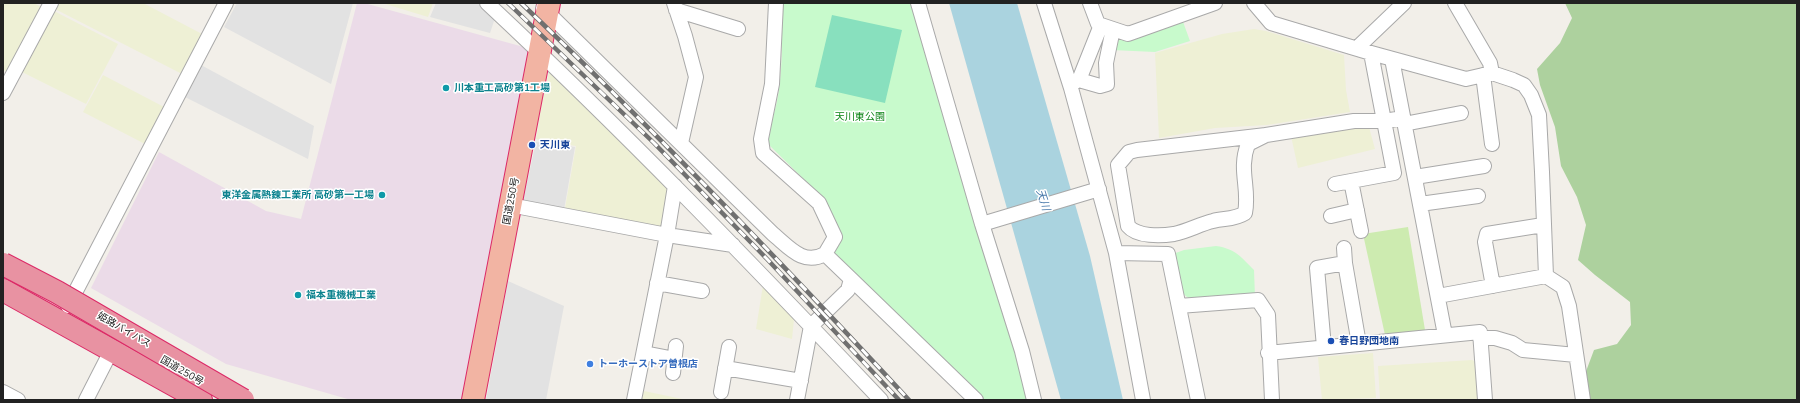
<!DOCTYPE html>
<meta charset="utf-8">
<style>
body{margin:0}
#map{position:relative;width:1800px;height:403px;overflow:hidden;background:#f2efe9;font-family:Mulish,sans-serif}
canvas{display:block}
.frame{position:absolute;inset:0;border:4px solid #222;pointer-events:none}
</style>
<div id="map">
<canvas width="1800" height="403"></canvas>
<div class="frame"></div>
</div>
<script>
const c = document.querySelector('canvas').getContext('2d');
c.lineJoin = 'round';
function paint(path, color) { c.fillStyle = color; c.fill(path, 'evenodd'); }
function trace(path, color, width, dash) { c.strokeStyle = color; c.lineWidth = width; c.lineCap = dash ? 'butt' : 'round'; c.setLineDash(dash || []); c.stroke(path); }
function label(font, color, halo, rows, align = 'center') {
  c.font = font + ' Mulish,"Noto Sans JP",sans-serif'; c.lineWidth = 3; c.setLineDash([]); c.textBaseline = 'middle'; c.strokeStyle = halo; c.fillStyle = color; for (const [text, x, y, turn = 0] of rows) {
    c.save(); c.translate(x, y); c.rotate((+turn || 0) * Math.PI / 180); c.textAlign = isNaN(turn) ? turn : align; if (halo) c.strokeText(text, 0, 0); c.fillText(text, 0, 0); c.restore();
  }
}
paint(new Path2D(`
 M357 3H364L531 49 463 400H351L226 364 91 288 159 152 266 211 301 219Z`), '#ebdbe8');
paint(new Path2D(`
 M3 3H34L43 8 10 73 3 70Z
 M59 3H143L204 35 184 75 55 9Z
 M382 3H433L428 17Z
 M54 11 118 44 86 104 22 72Z
 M1254 29 1266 31 1344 55 1346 90 1350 112 1267 125 1215 128 1159 138 1155 53 1222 34Z
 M549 72 670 186 663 226 660 227 565 208 576 146 536 139 542 101Z
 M103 75 166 108 147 145 83 112Z
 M1349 126 1369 127 1375 149 1298 168 1291 136Z
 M763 285 794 319 792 339 756 329Z
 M1373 353 1376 398 1322 400 1318 357Z
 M1472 360 1476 362 1479 400H1380L1378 366Z
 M644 391 687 400H641Z`), '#eef0d5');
paint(new Path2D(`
 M1408 227 1425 330 1385 335 1363 234Z`), '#cdebb0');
paint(new Path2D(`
 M1565 3H1797V400H1589L1585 374 1594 350 1617 344 1631 325 1630 302 1595 275 1578 260 1586 225 1577 197 1561 166 1555 127 1540 85 1537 69 1560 43 1572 18Z`), '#add19e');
paint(new Path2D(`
 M782 3H914L1032 400H980L833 252 823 198 768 144C769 125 777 108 779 89 783 61 782 32 782 3Z
 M1182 19 1190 41 1155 52 1112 50 1115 33Z
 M1216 246C1236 249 1241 257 1254 270L1255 297 1191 300 1182 293 1173 254 1184 250Z`), '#c8facc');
paint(new Path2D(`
 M832 15 902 30 885 103 815 87Z`), '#88e0be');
paint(new Path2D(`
 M237 3H353L331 84 224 27Z
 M436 3H480L495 18 490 33 430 17Z
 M201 65 314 126 308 159 185 97Z
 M536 142 575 147 564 210 523 201Z
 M508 281 564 306 546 400H486Z`), '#e2e2e2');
paint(new Path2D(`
 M949 3H1017L1090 256 1123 400H1061Z`), '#aad3df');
const minor = new Path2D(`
 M487 3C623 130 753 265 881 400
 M674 3 685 36 696 77 681 143
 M776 3 772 84 761 139 763 153 819 203 835 237 825 254 851 279 848 290 811 326 797 400
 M918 3 982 224 1022 351 1034 400
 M1044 3 1071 88 1116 253 1143 400
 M1090 3 1098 24 1128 34 1215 3
 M1254 3 1271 23 1371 53 1466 79 1492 73 1490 63 1455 3
 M543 8 773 234C789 247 803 266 825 254
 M676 10 738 29
 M1357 48 1404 3
 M1392 59 1445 335
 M1492 73 1513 80 1524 85 1531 95 1539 115 1542 172 1546 276 1563 287 1569 306 1583 400
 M1483 75 1492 144
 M1079 80 1100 86 1107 84 1106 63 1113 29
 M1071 84 1079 80 1101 25
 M3 93 51 3
 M1404 124 1461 113
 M1266 135 1137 150 1129 152 1118 165 1128 226C1137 237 1161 236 1174 234 1188 231 1200 224 1213 221 1224 218 1234 220 1245 213 1250 188 1238 170 1248 144L1266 135 1354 121H1384L1403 118
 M1415 177 1484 166
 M1351 181 1361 231
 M1335 184 1394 173 1371 53
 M1420 204 1478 196
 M510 205 667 235 733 245
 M1331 216 1357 210
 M982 224 1099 189
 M1344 248 1345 263
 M1116 253 1168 254 1198 400
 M851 279 976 400
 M657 283 702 291
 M1493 286 1485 242 1487 234 1543 225
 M1438 296 1546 276
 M68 306 226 3
 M1179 306 1258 300 1268 315 1272 400
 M1480 338H1495L1512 343 1523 350 1576 355
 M1324 347 1317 268 1345 263 1359 344
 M644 353 675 359
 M1268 353 1480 332 1485 400
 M725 368 801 381
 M673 373 676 346
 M3 392 18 400
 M721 392 729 347
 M86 400 109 355
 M634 400 667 235 675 186`);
const trunk = new Path2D(`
 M473 400 549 3`);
const motorway = new Path2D(`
 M3 290 201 400`);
trace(minor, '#a9a9a9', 16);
trace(trunk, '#dc2a67', 24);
trace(motorway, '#dc2a67', 24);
trace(minor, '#fff', 14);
trace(trunk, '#f2b4a3', 22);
trace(motorway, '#e892a2', 22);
const rail = new Path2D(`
 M508 3 654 143 767 259 899 400
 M521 3C655 131 783 264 909 400`);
trace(rail, '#707070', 4.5);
trace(rail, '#fff', 3, [9]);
const motorwayBridge = new Path2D(`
 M3 264 57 292 243 400`);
trace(motorwayBridge, '#dc2a67', 24, []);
trace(motorwayBridge, '#e892a2', 22);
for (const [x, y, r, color] of [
 [446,88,4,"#0f9aa8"],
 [532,145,4,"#1a4fb4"],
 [382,195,4,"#0f9aa8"],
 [298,295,4,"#0f9aa8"],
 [1331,341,4,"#1a4fb4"],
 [590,364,4,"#3f7fe0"]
]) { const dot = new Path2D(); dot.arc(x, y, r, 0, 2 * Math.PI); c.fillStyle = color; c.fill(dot); trace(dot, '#fff', 1.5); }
label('bold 10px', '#0d838f', '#fff', [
 ["川本重工高砂第1工場",454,88],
 ["東洋金属熱錬工業所 高砂第一工場",374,195,"right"],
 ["福本重機械工業",306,295]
], 'left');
label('10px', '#0c8416', '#fff', [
 ["天川東公園",860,117]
]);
label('bold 10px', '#164399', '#fff', [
 ["天川東",540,145],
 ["春日野団地南",1339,341]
], 'left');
label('10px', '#222', '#fff', [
 ["国道250号",511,201,-79],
 ["姫路バイパス",124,330,30],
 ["国道250号",182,371,30]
]);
label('bold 10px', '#366cbe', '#fff', [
 ["トーホーストア曽根店",598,364]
], 'left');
label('italic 11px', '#4a7aab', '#fff', [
 ["天川",1043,200,72]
]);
</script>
